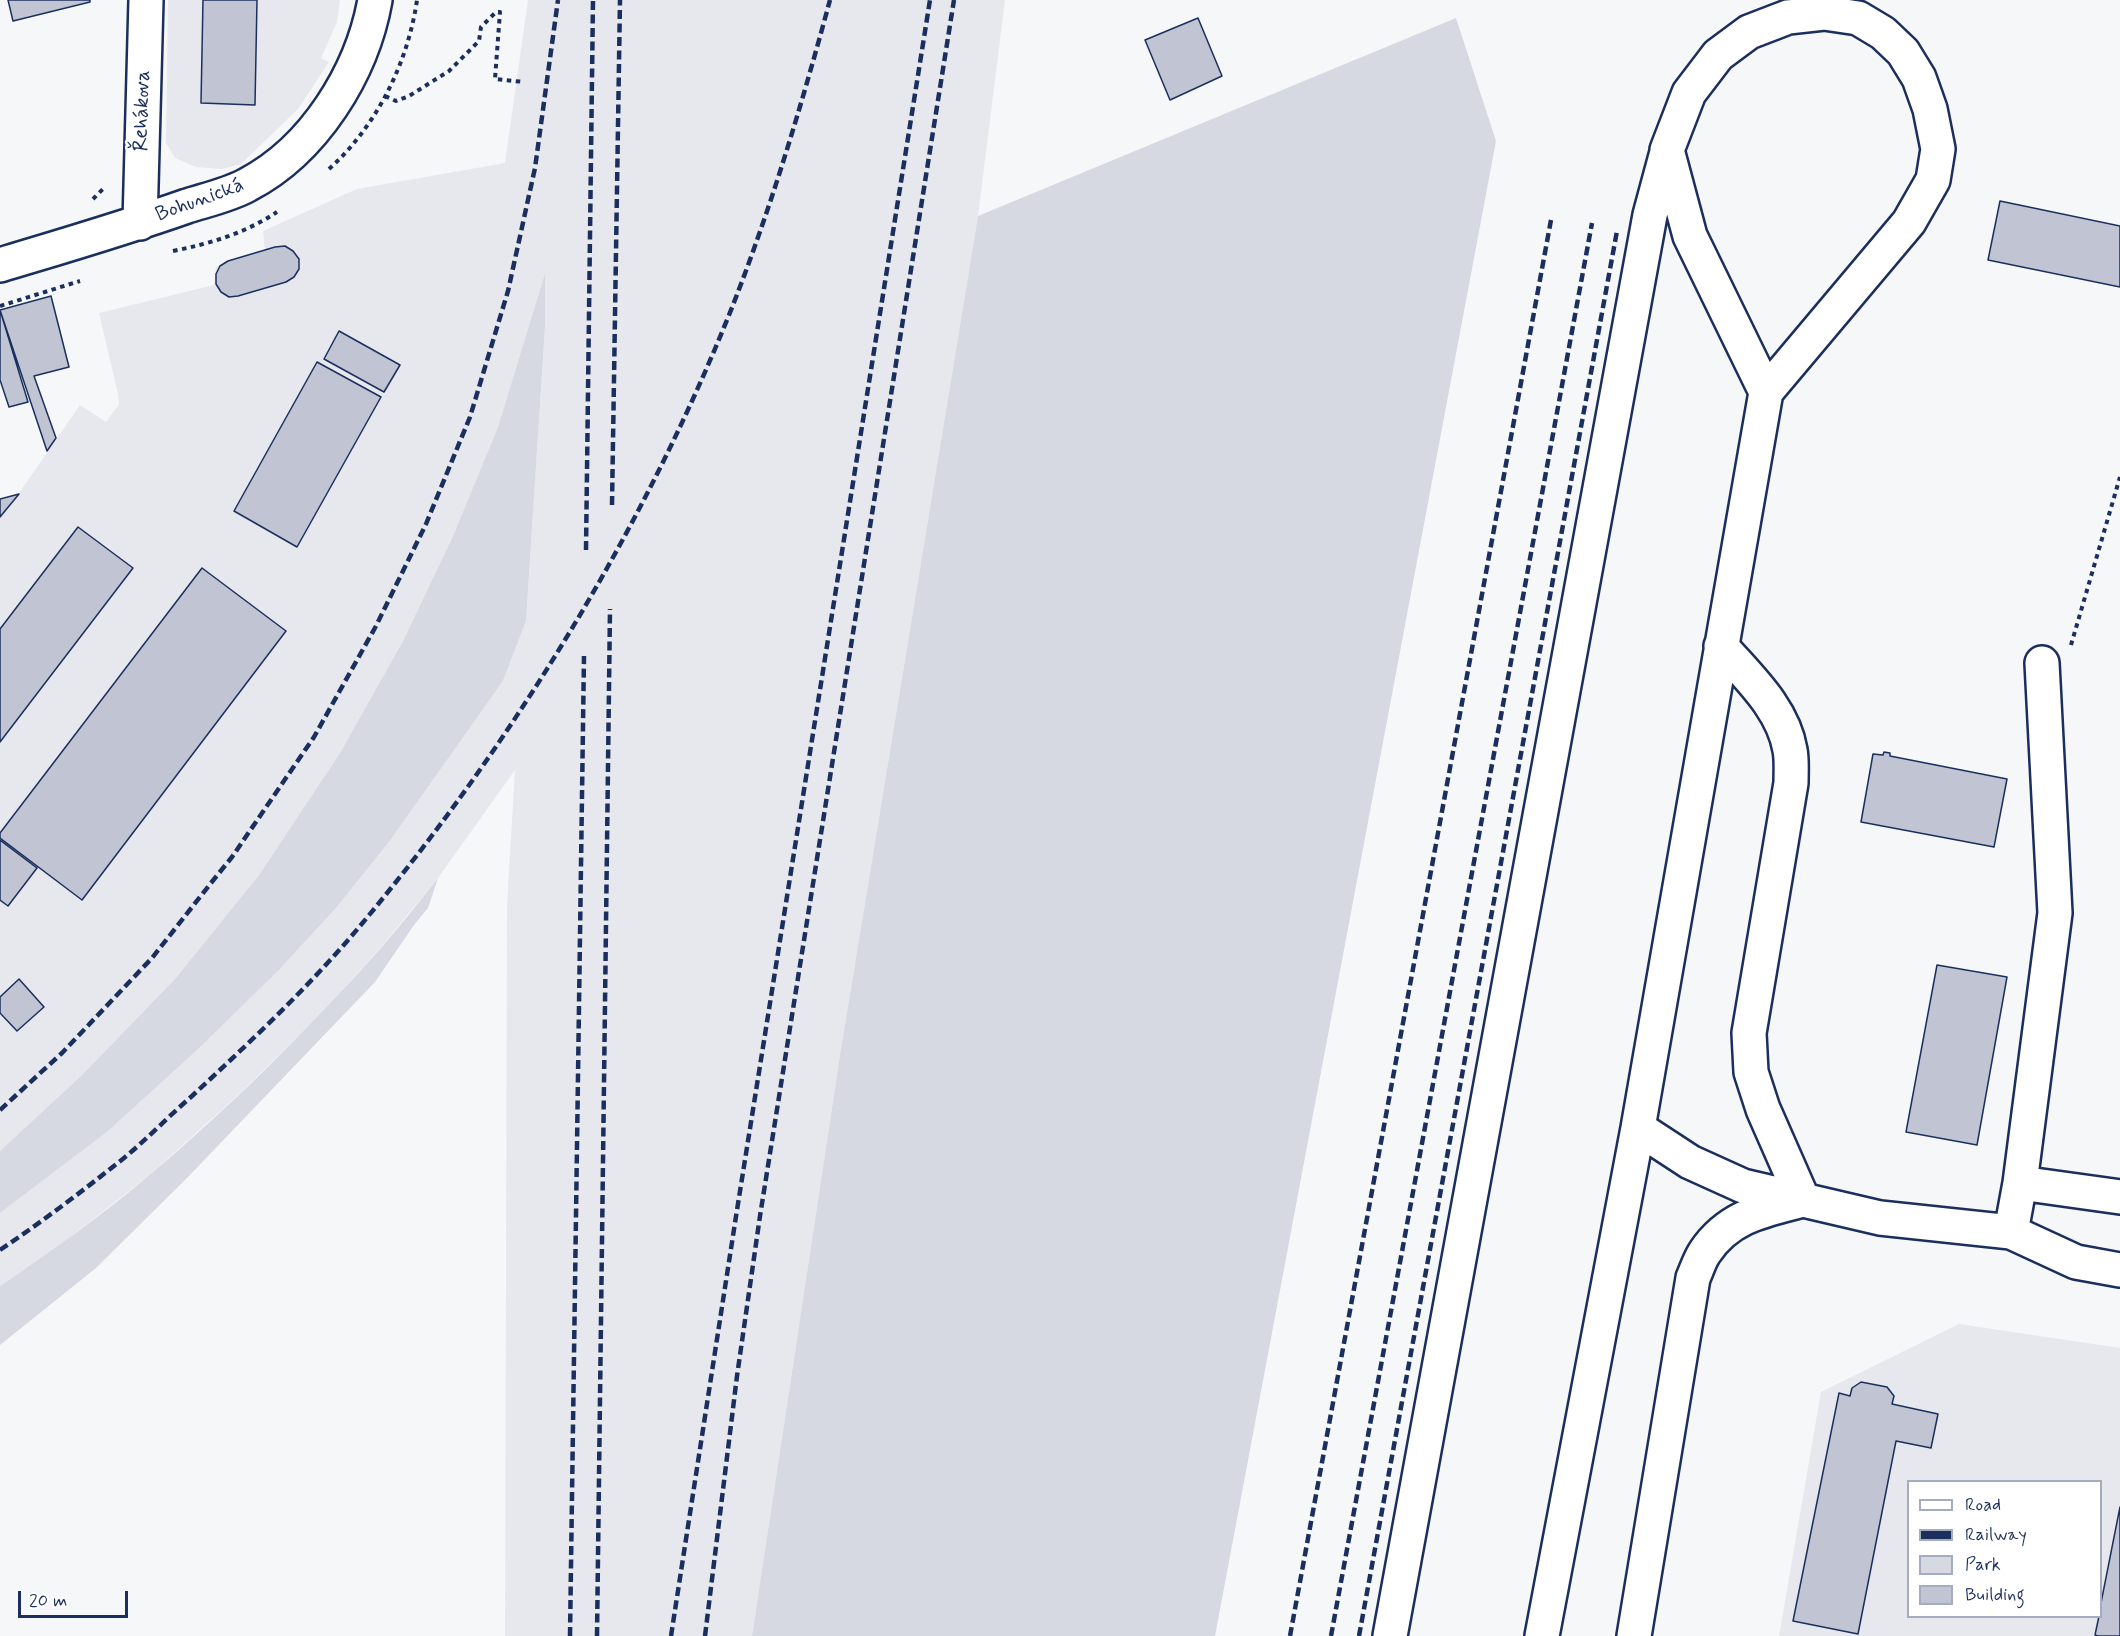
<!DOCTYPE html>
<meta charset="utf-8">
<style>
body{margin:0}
#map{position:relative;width:2120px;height:1636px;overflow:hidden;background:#f6f7f9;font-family:Mynerve,sans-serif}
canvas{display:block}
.legend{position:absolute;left:1907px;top:1480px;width:195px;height:138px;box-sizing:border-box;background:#fff;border:2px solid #a4acbf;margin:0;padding:8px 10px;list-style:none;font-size:18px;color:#1b2f5e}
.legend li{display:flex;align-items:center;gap:12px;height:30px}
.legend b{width:30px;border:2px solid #a4acbf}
.scale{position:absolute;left:18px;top:1591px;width:110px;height:27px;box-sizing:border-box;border:3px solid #1b2f5e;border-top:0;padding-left:8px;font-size:18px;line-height:21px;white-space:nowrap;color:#1b2f5e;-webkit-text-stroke:4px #fff;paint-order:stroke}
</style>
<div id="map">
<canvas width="2120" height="1636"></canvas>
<ul class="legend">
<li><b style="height:8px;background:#fff"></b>Road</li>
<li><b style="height:8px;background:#1b2f5e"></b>Railway</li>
<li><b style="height:16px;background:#d6d9e2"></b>Park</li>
<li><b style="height:16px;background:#c0c4d3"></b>Building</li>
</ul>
<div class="scale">20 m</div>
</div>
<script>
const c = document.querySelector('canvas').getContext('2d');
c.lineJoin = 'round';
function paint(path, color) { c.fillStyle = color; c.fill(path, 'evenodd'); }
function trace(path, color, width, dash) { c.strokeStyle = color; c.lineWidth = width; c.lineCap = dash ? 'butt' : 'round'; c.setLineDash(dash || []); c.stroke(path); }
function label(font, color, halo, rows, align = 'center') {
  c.font = font + ' Mynerve,sans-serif'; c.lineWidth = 5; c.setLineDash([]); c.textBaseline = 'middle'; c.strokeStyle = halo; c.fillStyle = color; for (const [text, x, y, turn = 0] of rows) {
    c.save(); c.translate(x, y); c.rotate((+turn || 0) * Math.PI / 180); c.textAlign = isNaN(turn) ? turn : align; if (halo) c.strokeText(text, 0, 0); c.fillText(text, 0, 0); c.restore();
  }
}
paint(new Path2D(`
 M168 0H340L337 22 321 58 329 62 298 109 241 164 222 169 196 167 175 158 166 143Z
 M528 0H1005L978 216 840 1055 752 1636H505L507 905 515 770 438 878 381 947 321 1014 238 1095 146 1178 56 1248 0 1286V1213L107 1132 196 1051 277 972 336 908 389 842 503 681 526 621 545 327V277L498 427 453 536 403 641 340 753 259 875 175 979 83 1074 0 1151V517L17 496 80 405 106 422 119 404 118 394 99 313 214 285 216 267 265 250 263 231 357 189 505 163Z
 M1959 1324 2120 1348V1636H1779L1821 1392ZM1908 1482H2100V1616H1908Z`), '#e6e8ee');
paint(new Path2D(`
 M1456 18 1496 141 1215 1636H752L840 1055 978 216Z
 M545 274V327L526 621 503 681 389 842 336 908 277 972 196 1051 107 1132 0 1213V1151L83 1074 175 979 259 875 340 753 403 641 453 536 498 427Z
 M438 878 428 908 414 925 375 982 187 1178 96 1268 0 1345V1286C50 1252 100 1217 146 1178 229 1108 308 1030 380 949 400 926 419 902 438 878Z`), '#d6d9e2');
const building = new Path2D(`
 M8 0H90V2L13 21Z
 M203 0H257L255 105 201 103Z
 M1198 18 1222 76 1170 100 1145 40Z
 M2000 201 2120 226V287L1988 260Z
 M285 246 293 251 299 259V269L294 277 286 282 238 296 229 297 221 292 216 284V274L220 266 228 261 275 247Z
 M51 296 69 367 34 376 56 438 47 451 0 310Z
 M0 310 28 402 9 407 0 380Z
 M339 331 400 365 384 392 324 359Z
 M317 362 381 397 297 547 234 511Z
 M19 494 0 517V499Z
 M78 527 133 568 0 742V629Z
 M202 568 286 631 82 900 0 838V833Z
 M1884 752 1890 753V756L2007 779 1994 847 1861 822 1873 754 1883 755Z
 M0 840 37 868 8 906 0 900Z
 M1937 965 2007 977 1977 1145 1906 1132Z
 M19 979 44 1007 17 1031 0 1013V997Z
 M1861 1382 1887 1387 1894 1396 1892 1404 1938 1414 1931 1448 1896 1441 1858 1634 1793 1621 1839 1393 1850 1396 1852 1388Z
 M2120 1507V1636H2098L2095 1635 2099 1616H2100V1608Z`);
paint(building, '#c0c4d3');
trace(building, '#1b2f5e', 1.5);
const minor = new Path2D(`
 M140 223 146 0
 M0 265C63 246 125 228 187 206 206 200 229 195 247 185 314 150 362 73 375 0
 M1638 1128 1690 1162 1743 1186 1880 1218 2011 1232 2076 1262 2120 1270
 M2020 1183 2120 1197
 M2011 1232 2020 1183 2055 913 2042 663
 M1390 1636 1650 215 1667 152
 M1542 1636 1638 1128 1766 392 1909 222 1933 180 1938 149 1930 109 1919 78 1903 52 1883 33 1858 18 1824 13 1788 17 1749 32 1718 55 1689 93 1667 150 1690 236 1766 392
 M1634 1636 1693 1278C1697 1269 1700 1259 1705 1252 1729 1216 1764 1210 1803 1200L1763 1109 1751 1072 1749 1033 1791 783C1791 772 1792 760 1790 750 1783 708 1748 677 1721 646`);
trace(minor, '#1b2f5e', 38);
trace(new Path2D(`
 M385 96 396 101 409 96 449 71 479 41 481 27 496 12H500L495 79 524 82
 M329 169C376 127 408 63 417 0
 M93 199 105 187
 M173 251C212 243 243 234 277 212
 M0 306 80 281
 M2071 645 2120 477`), '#1b2f5e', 4, [4.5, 4.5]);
trace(minor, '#fff', 33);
trace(new Path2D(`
 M612 505 620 0
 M586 550 593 0
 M0 1110 62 1053 152 958 211 883 232 857 314 737 376 626 426 524 470 417 508 291 535 168 558 0
 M0 1250C43 1221 84 1190 124 1158 147 1139 169 1116 192 1096 250 1042 309 987 360 926 511 746 641 533 729 315 770 212 801 107 830 0
 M570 1636 584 656
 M597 1636 610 609
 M671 1636 737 1210 930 0
 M705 1636 737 1376 760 1216 954 0
 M1290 1636 1551 220
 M1331 1636 1592 223
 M1359 1636 1617 231`), '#1b2f5e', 4.5, [9, 4.5]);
label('21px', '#1b2f5e', '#fff', [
 ["Řehákova",143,111,-88],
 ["Bohunická",200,201,-20]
]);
</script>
